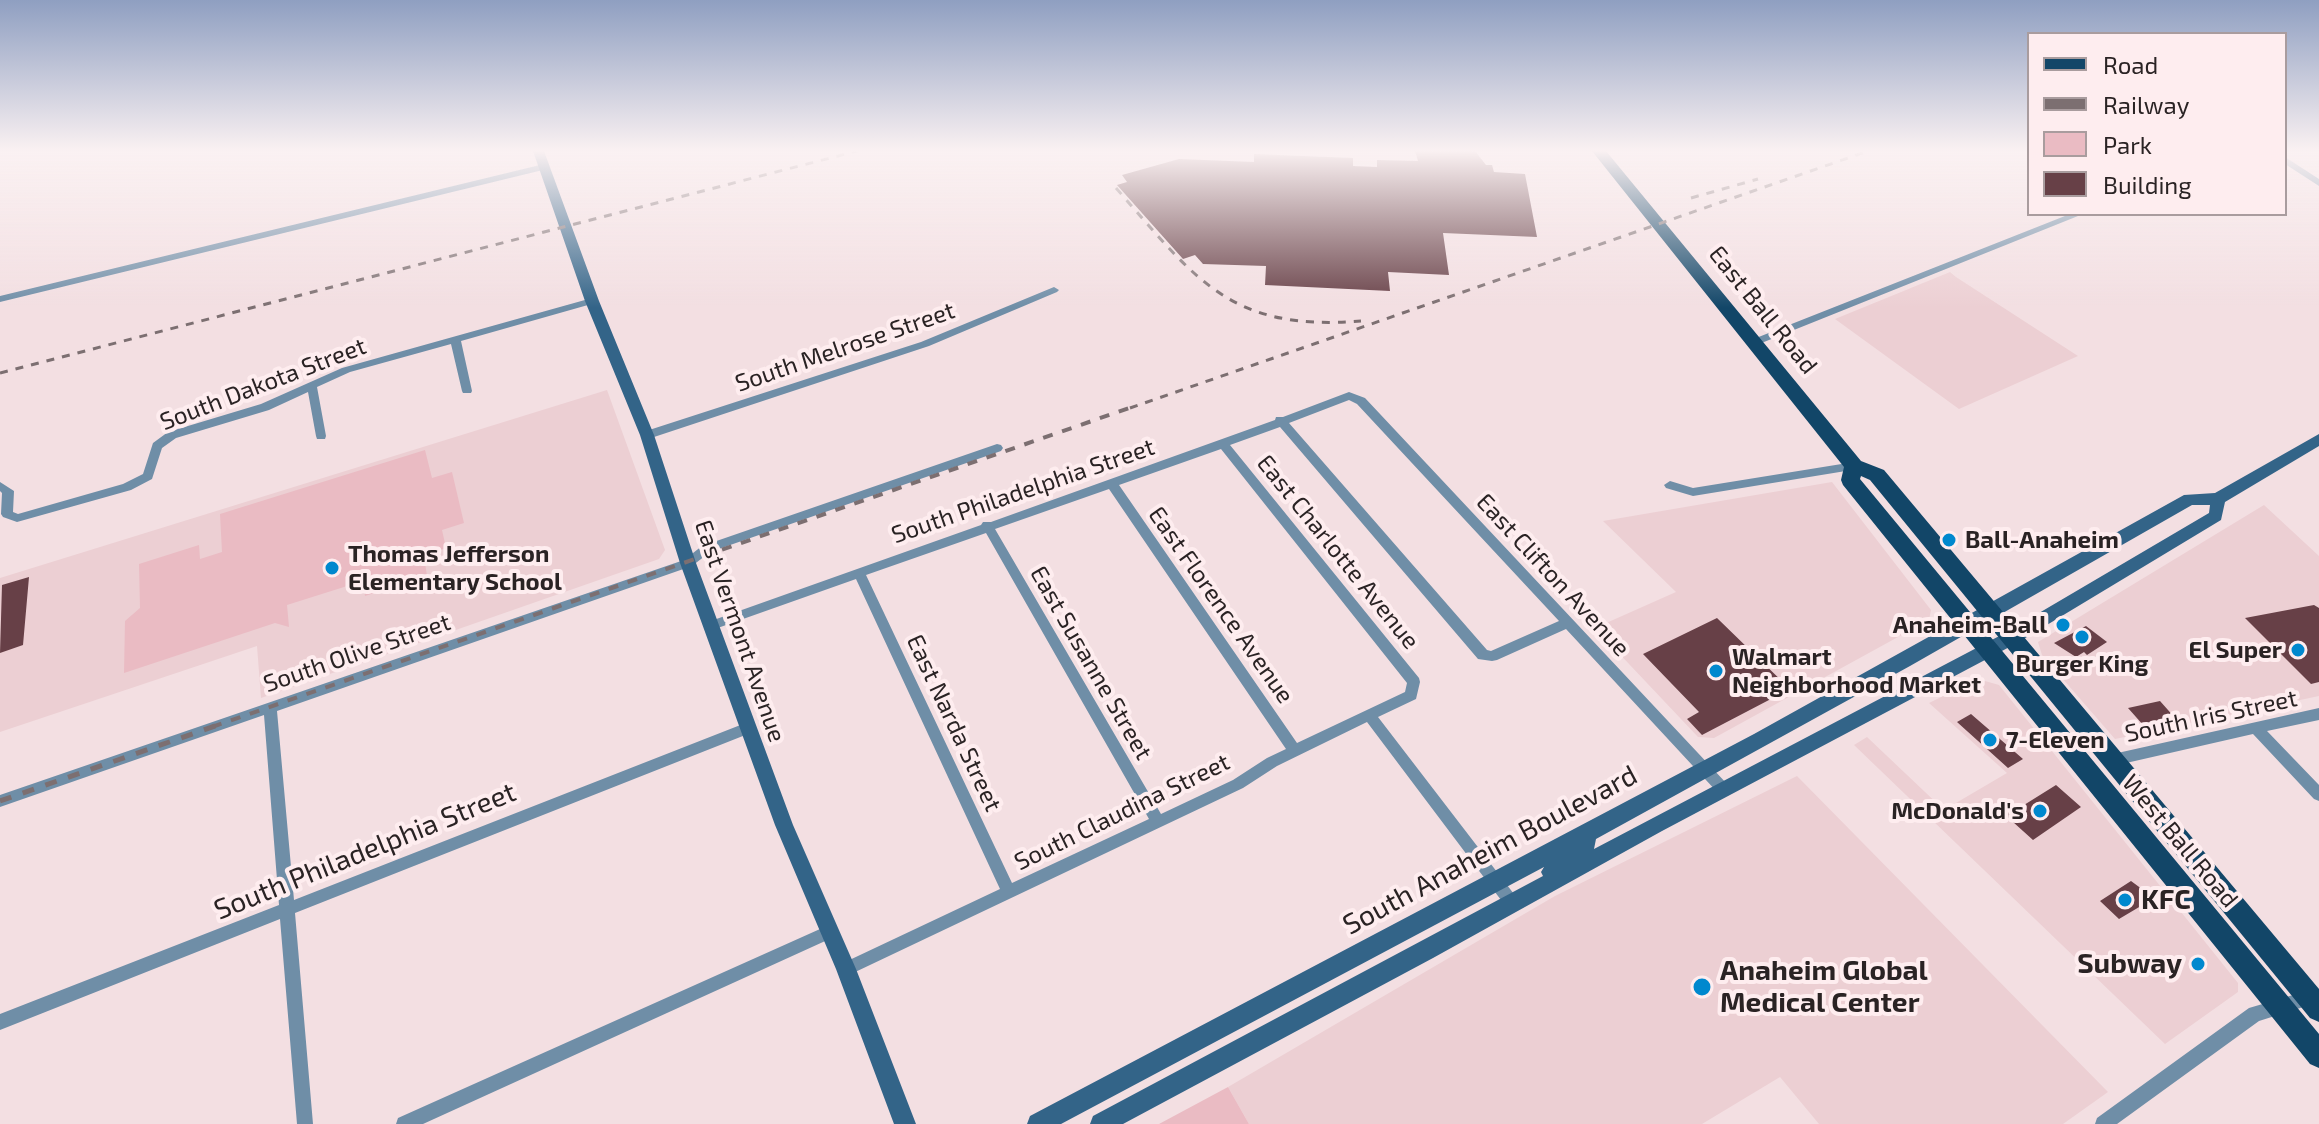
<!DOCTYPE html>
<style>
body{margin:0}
#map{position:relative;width:2319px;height:1124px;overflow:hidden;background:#f3dfe2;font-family:"Exo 2",sans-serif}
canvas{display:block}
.legend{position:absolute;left:2027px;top:32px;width:260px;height:184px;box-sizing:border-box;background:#feedef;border:2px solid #a99c9e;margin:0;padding:10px 14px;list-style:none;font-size:24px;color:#2a2324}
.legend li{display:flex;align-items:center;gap:16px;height:40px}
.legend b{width:40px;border:2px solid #a99c9e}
</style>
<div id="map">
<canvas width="2319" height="1124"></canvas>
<ul class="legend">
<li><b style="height:10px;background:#124668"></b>Road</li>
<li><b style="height:10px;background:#7c6f71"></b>Railway</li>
<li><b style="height:22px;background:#eabbc3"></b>Park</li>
<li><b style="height:22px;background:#674047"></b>Building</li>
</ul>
</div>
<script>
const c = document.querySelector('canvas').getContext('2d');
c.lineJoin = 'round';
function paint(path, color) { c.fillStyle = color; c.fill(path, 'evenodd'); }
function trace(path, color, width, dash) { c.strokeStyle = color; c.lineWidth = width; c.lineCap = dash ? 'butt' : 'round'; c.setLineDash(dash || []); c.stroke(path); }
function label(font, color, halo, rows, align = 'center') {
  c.font = font + ' "Exo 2",sans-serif'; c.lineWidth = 8; c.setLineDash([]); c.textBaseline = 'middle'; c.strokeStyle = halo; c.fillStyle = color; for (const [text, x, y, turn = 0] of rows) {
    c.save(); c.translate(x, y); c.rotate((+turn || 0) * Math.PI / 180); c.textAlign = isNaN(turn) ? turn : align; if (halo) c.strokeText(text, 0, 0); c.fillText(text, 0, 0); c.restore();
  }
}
paint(new Path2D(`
 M1950 272 1956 277 2078 356 1959 409 1835 319Z
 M607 390 665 550 659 559 261 698 257 646 0 732V578Z
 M1832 482 1931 610 1929 620 1714 738 1698 737 1595 628 1676 592 1603 521Z
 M2264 505 2319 556V696L2115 739 2042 655 2038 642Z
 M1978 679 1999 685 2238 983V992L2165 1044 1854 745 1867 737 1944 810 2007 773 1929 703Z
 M1797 776 2108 1092 2063 1124H1819L1780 1077 1702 1124H1249L1228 1087 1555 896Z`), '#eccfd3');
paint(new Path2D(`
 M425 450 432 478 452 472 464 523 442 530 446 548 424 556 427 576 365 596 363 581 287 605 289 627 275 623 124 673 125 621 140 608 139 564 199 545 200 559 222 552 220 514Z
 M1228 1087 1249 1124H1159Z`), '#eabbc3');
paint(new Path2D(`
 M1415 151H1475L1486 165H1492L1494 172 1525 174 1537 237 1443 233 1449 275 1388 272 1390 291 1265 285 1266 266 1203 264 1195 255 1183 259 1117 185 1127 182 1122 175 1179 159 1254 162V154L1353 158V166L1377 167V160L1418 161Z
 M29 577 23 645 0 653 2 585Z
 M2314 605 2319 608V682L2311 684 2245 618Z
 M1717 618 1790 689 1702 735 1687 719 1699 712 1643 654Z
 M2086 626 2107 642 2087 655 2084 652 2076 657 2054 643Z
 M2160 701 2176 719 2144 726 2128 708Z
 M1971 714 2023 759 2008 768 1957 722Z
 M2056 785 2081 807 2033 840 2003 813 2013 807 2016 810Z
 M2131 881 2150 895 2147 896 2151 900 2119 919 2100 901Z`), '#674047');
paint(new Path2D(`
 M2285 157 2319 179V186L2285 164Z
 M544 164 547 165V169L0 302V296Z
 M2070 214H2083L1759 344H1751L1750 342 1751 340Z
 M1054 287 1059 290 1057 292 929 346 651 438 647 439 642 435 643 432 921 342Z
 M592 298 595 299V303L461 341 472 391 471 393H463L462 391 451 344 350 372 317 387 326 436 325 439H317L316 436 308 392 269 410 176 438 162 448 152 479 131 490 17 522 3 517 1 514 2 493 0 491V482L14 491 13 512 18 514 123 484 143 474 153 443 168 432 261 404 342 368Z
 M1349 392 1365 398 1728 785 1730 789 1728 793 1723 795 1718 793 1566 629 1497 660 1492 661 1478 659 1280 427 1230 445 1419 678 1420 682 1416 699 1378 717 1517 898 1519 903 1517 908 1512 910 1507 908 1367 722 1277 766 1243 788 851 974 846 976 841 974 838 969 841 964 1000 889 856 579 712 630 708 628 706 625 708 622 981 525 983 522H991L1275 420 1276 417H1283ZM1349 400 1357 404 1559 621 1491 651 1487 650 1289 423ZM1221 449 1407 683 1405 692 1297 743 1119 485ZM1109 489 1286 749 1267 758 1233 780 1161 814 995 529ZM986 533 1149 819 1012 883 866 575Z
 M997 444 1001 445 1003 448 1001 451 710 552 692 566 277 711 294 900 743 724 748 722 753 724 755 728 753 732 295 913 313 1124H297L280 919 0 1030V1014L279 905 264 715 0 807V795L684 560 702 546Z
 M1854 462 1858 463 1860 466 1858 469 1693 496 1666 488 1664 485 1670 481 1693 488Z
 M2319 708V720L2267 731 2319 785V801L2314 799 2253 734 2113 766 2108 764 2106 760 2108 756 2113 754Z
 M829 925 834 927 837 932 834 937 423 1124H396L398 1118Z
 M2310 990 2316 993 2318 998 2316 1003 2259 1021 2117 1124H2095L2097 1118 2249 1008Z`), '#6f8ea7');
paint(new Path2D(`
 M533 151H544L599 301 654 435 696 563 793 825 856 969 916 1124H894L836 969 775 825 680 563 640 435 585 301Z
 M2319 434V446L2225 502 2221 520 2017 643 1662 831 1433 958 1123 1124H1090L1093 1116 1543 876 1541 872 1544 867 1061 1124H1027L1030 1116 1754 734 2184 495 2215 493ZM2192 505H2210L2209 513 2005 633 1594 849 1596 839 1910 666Z`), '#336488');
paint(new Path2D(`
 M1592 151H1606L1861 461 1884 470 2319 989V1022L2310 1018 1870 480 1861 476 1860 479 2319 1034V1068L2310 1064 1843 485 1841 480 1844 467Z`), '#124668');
trace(new Path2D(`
 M1116 188C1195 278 1229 332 1361 321
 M1691 198 1758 179
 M0 373 857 151
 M1130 408 1868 151`), '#7c6f71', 3, [8, 8]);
trace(new Path2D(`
 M212 727 1135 406`), '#7c6f71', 4, [10, 10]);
trace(new Path2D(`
 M0 801 218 725`), '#7c6f71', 5, [12, 12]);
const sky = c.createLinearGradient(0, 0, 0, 308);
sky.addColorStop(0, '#8f9fc1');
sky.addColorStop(0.49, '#faf1f2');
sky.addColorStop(1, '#faf1f200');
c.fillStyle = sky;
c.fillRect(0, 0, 2319, 308);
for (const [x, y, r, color] of [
 [1949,540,8,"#0088ce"],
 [332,568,8,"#0088ce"],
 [2063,625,8,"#0088ce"],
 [2082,637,8,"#0088ce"],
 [2298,650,8,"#0088ce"],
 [1716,671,8,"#0088ce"],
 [1990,740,8,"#0088ce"],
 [2040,811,8,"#0088ce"],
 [2125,900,8,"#0088ce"],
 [2198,964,8,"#0088ce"],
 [1702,987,10,"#0088ce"]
]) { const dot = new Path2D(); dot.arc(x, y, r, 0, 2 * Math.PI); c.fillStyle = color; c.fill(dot); trace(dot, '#feedef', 3); }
label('24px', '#2a2324', '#feedef', [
 ["East Ball Road",1763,310,51],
 ["South Melrose Street",845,347,-19],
 ["South Dakota Street",263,384,-21],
 ["South Philadelphia Street",1023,491,-19],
 ["East Charlotte Avenue",1338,552,51],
 ["East Clifton Avenue",1553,575,47],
 ["East Florence Avenue",1221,605,55],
 ["East Vermont Avenue",740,631,71],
 ["South Olive Street",357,653,-19],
 ["East Susanne Street",1091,663,60],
 ["South Iris Street",2211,716,-12],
 ["East Narda Street",954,723,65],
 ["South Claudina Street",1122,812,-26],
 ["West Ball Road",2180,841,50]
]);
label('bold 24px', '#2a2324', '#feedef', [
 ["Ball-Anaheim",1965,540],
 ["Thomas Jefferson",348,554],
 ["Elementary School",348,582],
 ["Anaheim-Ball",2047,625,"right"],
 ["El Super",2282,650,"right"],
 ["Walmart",1732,657],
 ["Neighborhood Market",1732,685],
 ["Burger King",2082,664,"center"],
 ["7-Eleven",2006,740],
 ["McDonald's",2024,811,"right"]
], 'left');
label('28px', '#2a2324', '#feedef', [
 ["South Anaheim Boulevard",1490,850,-28],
 ["South Philadelphia Street",365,851,-22]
]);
label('bold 28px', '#2a2324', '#feedef', [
 ["KFC",2141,900],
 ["Subway",2182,964,"right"],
 ["Anaheim Global",1720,971],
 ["Medical Center",1720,1003]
], 'left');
</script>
